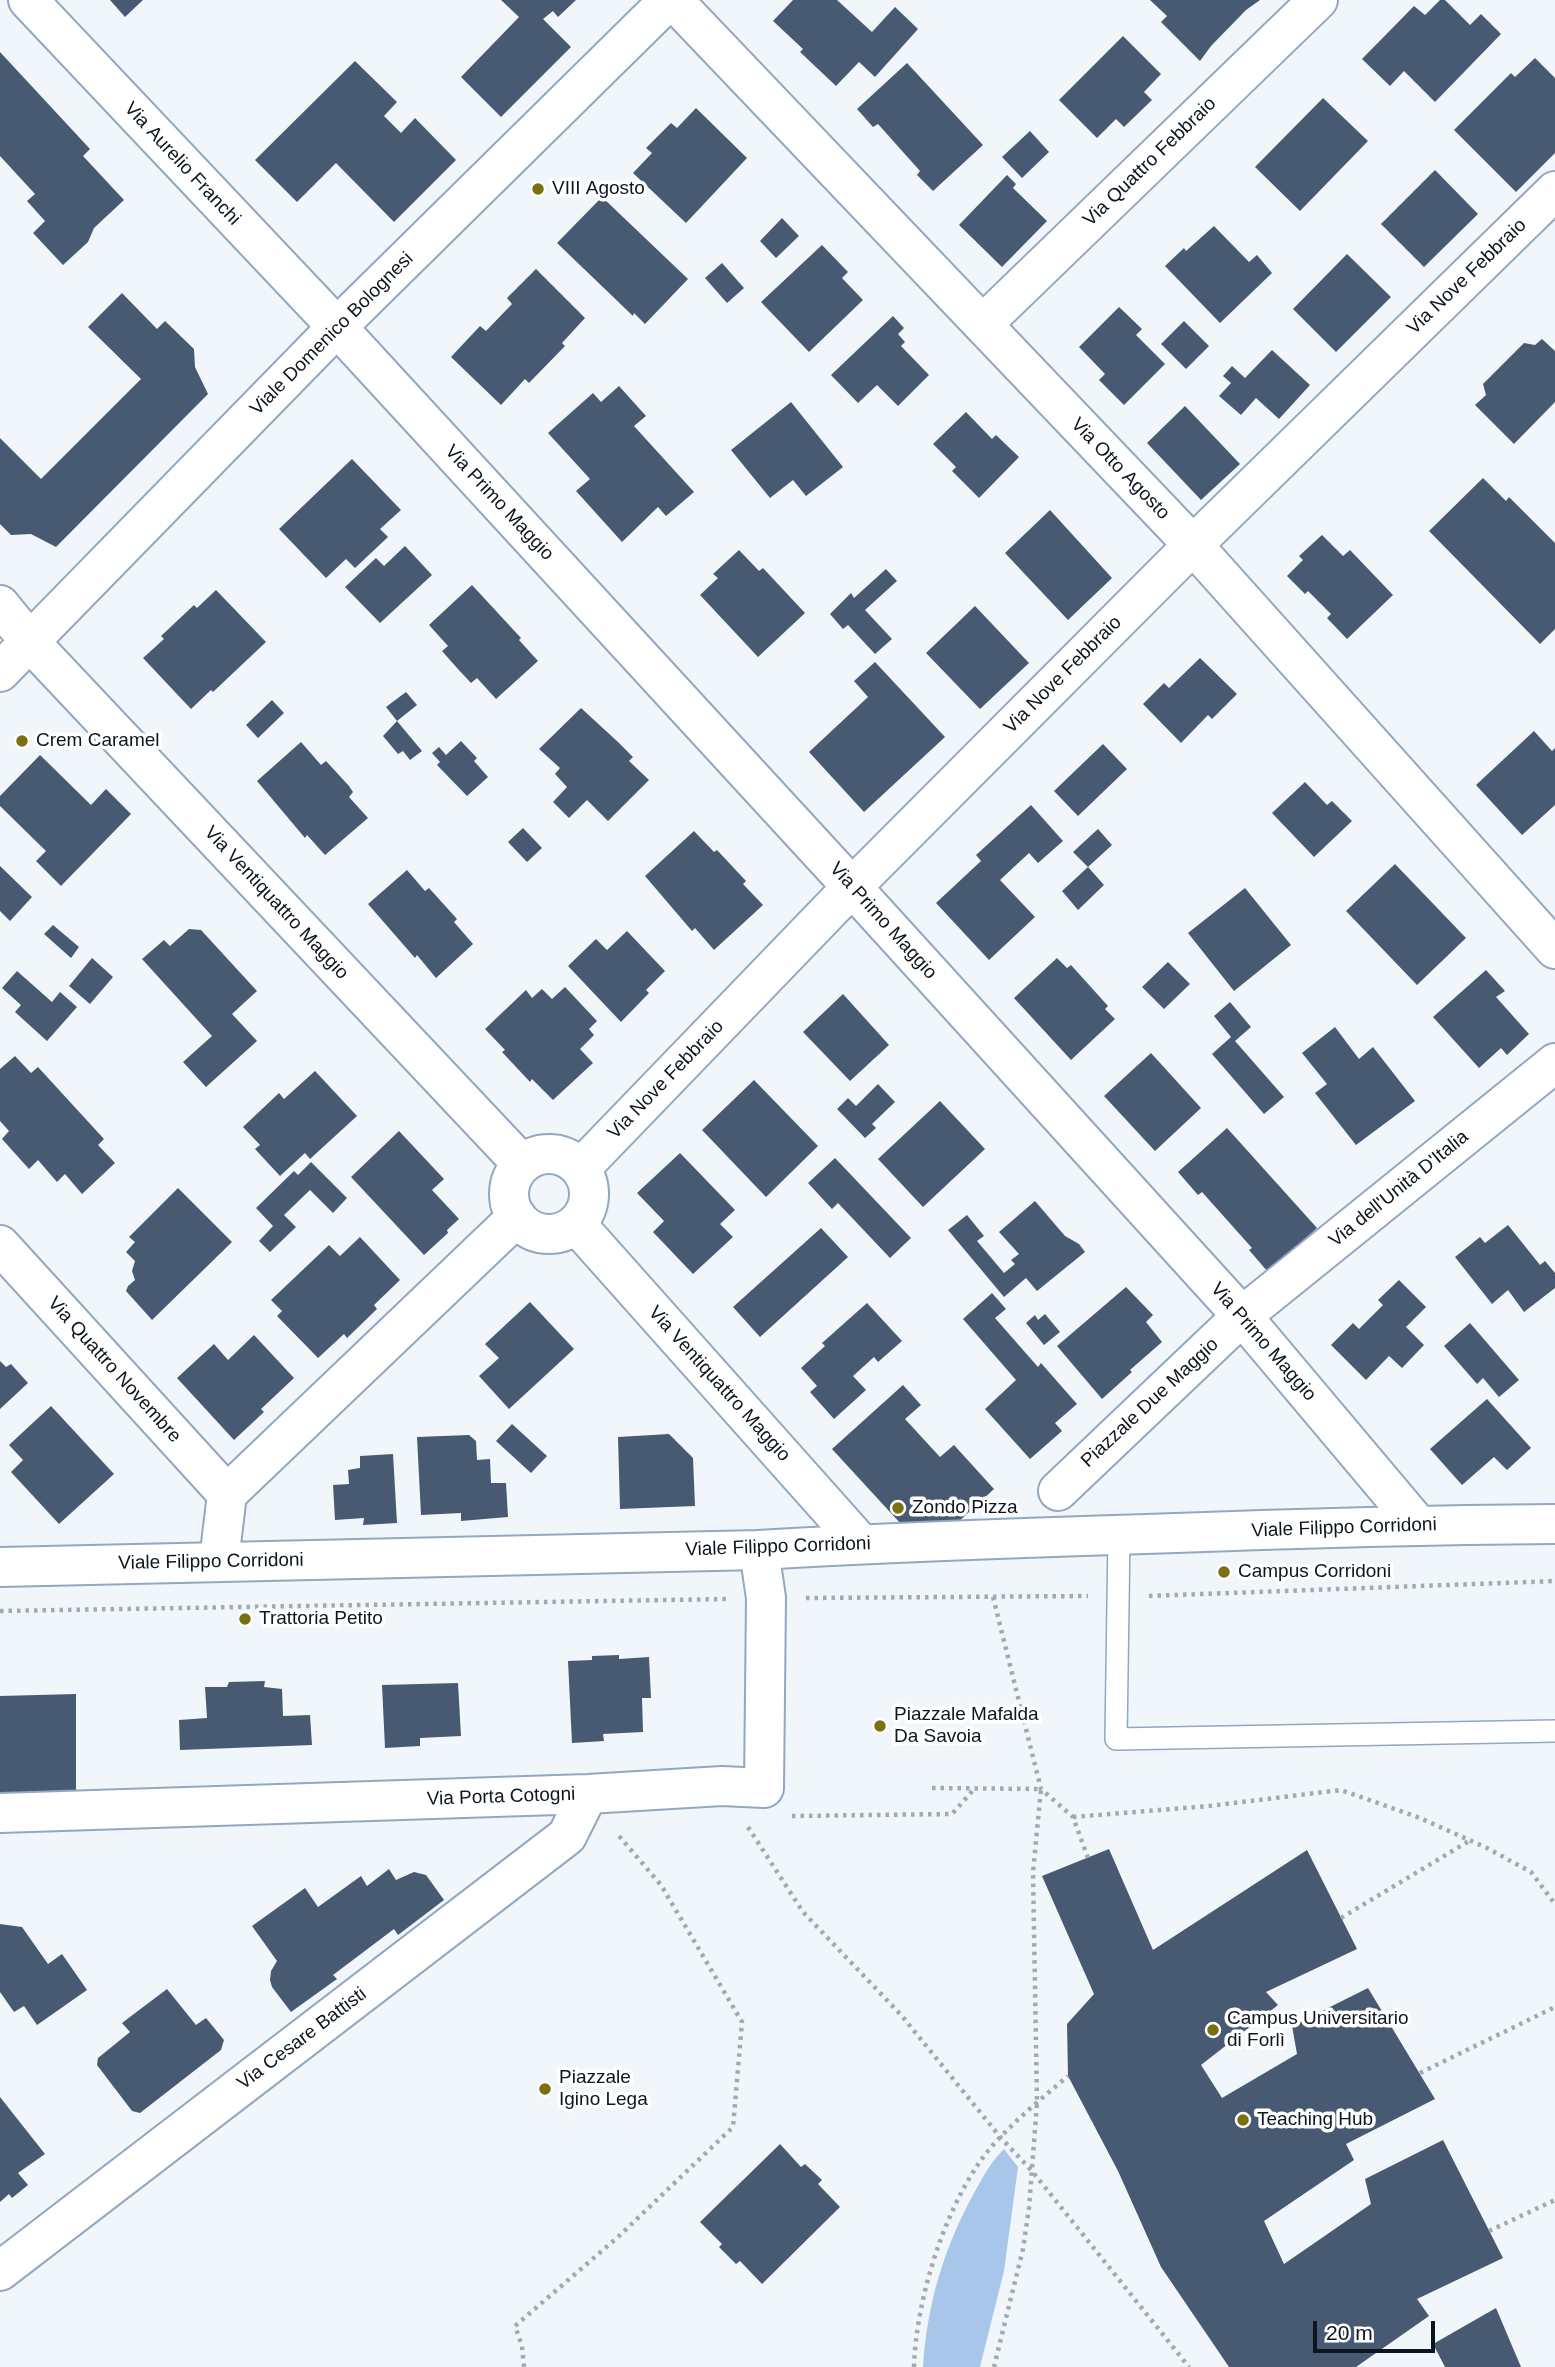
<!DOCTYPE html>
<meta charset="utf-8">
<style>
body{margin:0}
#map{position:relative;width:1555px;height:2367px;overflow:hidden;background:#f1f6fb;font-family:Helvetica,sans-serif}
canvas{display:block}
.scale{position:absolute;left:1313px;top:2321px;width:122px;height:32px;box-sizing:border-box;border:4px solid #0d151f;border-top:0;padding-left:9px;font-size:21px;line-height:24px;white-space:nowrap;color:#0d151f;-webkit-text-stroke:5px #fff;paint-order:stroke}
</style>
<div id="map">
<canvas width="1555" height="2367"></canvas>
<div class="scale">20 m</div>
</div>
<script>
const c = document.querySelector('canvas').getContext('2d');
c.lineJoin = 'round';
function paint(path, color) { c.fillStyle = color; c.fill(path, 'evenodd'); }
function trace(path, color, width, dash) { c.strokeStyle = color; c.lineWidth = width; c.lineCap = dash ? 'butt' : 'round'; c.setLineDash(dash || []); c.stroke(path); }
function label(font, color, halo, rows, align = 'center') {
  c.font = font + ' Helvetica,sans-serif'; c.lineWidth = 7; c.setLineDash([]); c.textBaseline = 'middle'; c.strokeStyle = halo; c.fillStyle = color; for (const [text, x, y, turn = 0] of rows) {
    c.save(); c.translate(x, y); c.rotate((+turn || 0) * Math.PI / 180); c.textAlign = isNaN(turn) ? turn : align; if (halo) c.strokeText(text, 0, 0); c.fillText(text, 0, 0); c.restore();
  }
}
paint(new Path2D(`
 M1004 2149 1018 2167 1004 2271 980 2367H923C927 2304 944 2248 974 2193 984 2176 989 2164 1004 2149Z`), '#a8c6ea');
paint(new Path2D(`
 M110 0H143L125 17Z
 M501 0H576L558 17 553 11 543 19 571 47 501 117 461 77 519 17Z
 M793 0H837L872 32 895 7 918 29 875 77 859 62 836 86 800 52 803 49 773 21Z
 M1150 0H1260L1246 10 1211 46 1200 61 1161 22 1167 16Z
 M1440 0H1445L1470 25 1481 14 1501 34 1435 102 1404 71 1390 86 1362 59 1414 6 1425 15Z
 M1123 36 1161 74 1144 92 1152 100 1124 127 1116 119 1097 138 1059 100Z
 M0 52 90 149 83 156 124 200 94 228 88 242 63 265 33 233 45 221 27 201 35 194 0 156Z
 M1535 58 1555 78V153L1516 192 1454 130 1511 73 1515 77Z
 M355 61 397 102 384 116 401 133 415 118 456 160 394 222 336 163 297 202 255 160Z
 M907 63 983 145 933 191 917 175 920 171 878 124 873 127 857 109Z
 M1323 98 1368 141 1300 211 1255 167Z
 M696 108 747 158 686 223 633 173 652 153 646 148 671 123 677 128Z
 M1030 131 1049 152 1022 178 1002 157Z
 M1435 170 1478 214 1424 267 1381 224Z
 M1007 175 1016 184 1013 188 1047 221 1002 267 959 225Z
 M602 197 688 279 645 324 634 313 633 316 557 243Z
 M782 218 799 236 776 258 760 241Z
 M1214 226 1249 262 1257 255 1272 273 1220 323 1165 266 1184 248 1186 251Z
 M822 245 848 272 842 278 863 300 809 352 761 302Z
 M1347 254 1391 297 1336 352 1293 309Z
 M722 263 744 288 727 303 705 278Z
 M536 269 585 318 562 343 565 346 529 383 525 379 501 405 451 357 480 326 486 331 512 304 507 298Z
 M122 293 157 329 165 321 194 349 195 367 208 394 56 547 31 534 11 535 0 524V438L41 479 141 379 88 327Z
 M1119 307 1142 329 1136 335 1165 364 1124 405 1099 380 1105 374 1079 347Z
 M893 316 904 328 898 334 905 342 901 346 929 375 898 406 877 385 858 403 831 375Z
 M1184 321 1209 346 1186 369 1161 344Z
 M1542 339 1555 351V402L1514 444 1475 405 1486 395 1483 384 1524 343 1535 345Z
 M1272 350 1310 385 1279 419 1256 398 1241 415 1219 396 1231 383 1223 376 1232 366 1245 378Z
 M619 386 646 416 634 426 694 492 666 516 658 507 622 542 576 491 590 479 548 433 593 393 601 402Z
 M791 402 843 467 806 496 793 480 770 498 731 450Z
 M1185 406 1240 464 1201 500 1147 443Z
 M966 412 992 439 996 435 1019 457 979 498 952 471 956 467 933 444Z
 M352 459 401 510 380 529 388 537 355 568 346 559 326 578 279 529Z
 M1483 478 1506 501 1509 497 1555 543V629L1540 644 1429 531Z
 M1050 510 1112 578 1068 620 1005 553Z
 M1322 535 1343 556 1350 550 1393 595 1347 639 1327 618 1331 614 1308 591 1305 594 1287 576 1303 560 1299 556Z
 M405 546 432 575 380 623 345 587 376 558 384 566Z
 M739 550 759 571 763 568 805 613 758 657 700 595 718 578 713 574Z
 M886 569 897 581 865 610 892 639 875 654 848 625 843 629 830 614 851 593 854 598Z
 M472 585 521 638 519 640 538 661 496 699 477 678 471 683 457 668 442 651 448 646 429 625Z
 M216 590 266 642 213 692 211 690 191 709 143 658 164 639 161 636 194 605 197 608Z
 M975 606 1029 663 980 709 926 653Z
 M1200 658 1237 694 1212 719 1208 715 1181 743 1143 704 1164 683 1169 688Z
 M875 662 945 737 864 812 809 752 868 697 854 681Z
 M406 692 417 705 397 721 386 707Z
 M272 700 284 713 258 738 246 725Z
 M581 708 618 742 633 757 629 761 649 780 608 821 587 800 569 818 553 802 567 787 555 774 560 768 539 749Z
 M397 721 422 751 410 760 403 751 398 754 383 736Z
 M1534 731 1552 751 1555 748V805L1522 835 1476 785Z
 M461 741 477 758 474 761 488 777 467 796 437 765 440 762 432 753 439 747 446 755Z
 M301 742 321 765 326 761 349 786 353 792 349 797 368 818 325 855 307 835 305 838 257 781Z
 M1103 744 1127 769 1078 816 1054 791Z
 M40 755 91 805 106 789 131 814 61 886 36 861 46 851 0 806V796Z
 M1305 782 1327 805 1332 801 1352 821 1314 857 1272 813Z
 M1031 805 1063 841 1038 863 1029 853 1000 880 1035 917 989 960 936 903 981 861 976 855Z
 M523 828 542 848 527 862 508 842Z
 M1098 829 1112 845 1088 867 1073 852Z
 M694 831 714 852 717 850 746 881 743 884 763 905 714 950 695 928 692 931 645 876Z
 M1395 864 1466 938 1417 985 1346 911Z
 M0 866 32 897 10 921 0 911Z
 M1088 867 1104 885 1078 910 1062 891Z
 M407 870 425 891 429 888 457 919 454 922 473 944 436 978 417 955 415 958 368 904Z
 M1245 888 1291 945 1234 991 1188 933Z
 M53 925 79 947 71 958 44 934Z
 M189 929 201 930 257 991 232 1014 257 1041 206 1087 183 1062 212 1036 142 959 164 940 170 946Z
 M627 931 665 971 646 990 649 993 621 1022 568 966 596 939 607 950Z
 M92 958 113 977 90 1004 69 986Z
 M1057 958 1067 968 1071 965 1108 1006 1105 1009 1115 1019 1071 1060 1014 998Z
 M1168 962 1190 984 1164 1009 1142 987Z
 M1486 970 1505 991 1496 997 1529 1034 1507 1055 1501 1048 1479 1068 1433 1017Z
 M17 971 52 1002 60 992 77 1007 47 1041 15 1012 21 1005 2 988Z
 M565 987 597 1021 589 1029 594 1035 580 1049 593 1063 553 1100 532 1079 530 1082 502 1052 505 1050 485 1029 526 990 532 998 542 989 552 999Z
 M843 994 889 1045 850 1081 803 1032Z
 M1230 1002 1251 1027 1235 1041 1284 1097 1264 1114 1212 1054 1231 1037 1214 1016Z
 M1335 1027 1359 1059 1373 1047 1415 1101 1356 1145 1315 1093 1327 1084 1302 1053Z
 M1151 1053 1201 1108 1155 1151 1104 1096Z
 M15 1056 31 1073 38 1067 104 1139 98 1145 115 1163 82 1194 65 1174 57 1182 38 1160 29 1169 2 1139 9 1131 0 1121V1069Z
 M315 1071 357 1116 310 1159 305 1153 280 1176 255 1149 260 1145 243 1127 279 1093 284 1099Z
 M754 1080 818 1146 766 1197 702 1130Z
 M878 1084 895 1102 872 1124 876 1128 865 1138 837 1109 848 1098 856 1106Z
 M940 1101 985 1149 923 1207 878 1159Z
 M1227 1128 1317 1228 1268 1272 1249 1250 1252 1248 1202 1192 1198 1195 1178 1172Z
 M399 1131 444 1179 432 1190 459 1219 447 1230 448 1233 424 1255 351 1177Z
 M680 1153 735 1210 720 1224 733 1237 693 1274 653 1232 664 1221 637 1193Z
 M835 1158 911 1238 890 1258 838 1203 832 1209 808 1183Z
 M311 1162 347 1198 333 1213 310 1190 284 1215 296 1227 270 1252 259 1241 273 1226 256 1208 294 1171 298 1175Z
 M178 1188 232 1242 152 1320 126 1291 128 1286 135 1280 132 1271 135 1261 126 1252 135 1242 129 1237Z
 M1035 1201 1065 1236 1079 1244 1085 1252 1037 1291 1026 1278 1004 1297 948 1230 967 1215 984 1236 977 1241 1004 1273 1015 1264 1011 1260 1019 1254 999 1232Z
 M1508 1225 1540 1265 1545 1261 1555 1273V1288L1524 1312 1508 1290 1492 1304 1455 1257 1480 1237 1485 1243Z
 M821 1228 848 1257 760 1337 733 1307Z
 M360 1237 400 1280 374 1305 377 1309 347 1338 344 1334 318 1358 277 1316 282 1311 271 1300 329 1245 340 1256Z
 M1399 1280 1426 1307 1406 1327 1424 1345 1402 1368 1389 1356 1366 1380 1331 1345 1353 1323 1359 1329 1383 1305 1378 1300Z
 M1126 1287 1153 1315 1146 1322 1162 1342 1130 1370 1132 1372 1102 1399 1057 1346Z
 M992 1293 1006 1309 995 1318 1038 1367 1041 1363 1077 1404 1055 1423 1062 1431 1030 1459 985 1409 1016 1380 963 1319Z
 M530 1302 574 1349 509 1409 479 1376 499 1358 485 1344Z
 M867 1303 902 1341 878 1362 874 1357 853 1376 866 1390 834 1419 810 1392 817 1386 801 1368 825 1346 822 1343Z
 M1045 1314 1060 1332 1044 1345 1026 1323 1035 1315 1038 1320Z
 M1470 1323 1519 1380 1499 1397 1483 1378 1477 1384 1444 1346Z
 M254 1335 294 1378 261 1409 264 1412 234 1440 177 1378 214 1344 228 1360Z
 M0 1361 6 1367 11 1364 28 1383 0 1409Z
 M903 1385 921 1405 905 1419 940 1457 954 1445 994 1489 956 1524H901L832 1449Z
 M1487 1399 1531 1448 1507 1470 1494 1457 1462 1485 1430 1449Z
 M51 1406 114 1474 59 1524 11 1472 23 1460 9 1445Z
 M512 1424 547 1456 531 1473 496 1441Z
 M669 1434 693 1458 695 1506 620 1509 618 1437Z
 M469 1435 476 1441 477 1460 490 1459 491 1483H506L508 1517 461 1521V1513L421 1515 417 1437Z
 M393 1454 397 1523 363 1525 364 1518 335 1520 333 1485 349 1484 348 1470 360 1468V1456Z
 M619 1655V1659L649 1657 651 1698H642L643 1732 603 1734 604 1741 572 1743 568 1661 592 1660V1656Z
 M265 1681 264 1687 282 1689 283 1716 310 1715 312 1745 180 1750 179 1720 207 1718 205 1687H227L229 1682Z
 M458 1683 461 1736 420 1738V1746L385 1748 382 1685Z
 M76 1694V1792L0 1793V1696Z
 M1109 1849 1153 1950 1307 1850 1357 1949 1266 1992 1278 2005 1201 2065 1222 2098 1297 2054 1292 2026 1368 1988 1435 2099 1346 2144 1354 2160 1264 2221 1284 2264 1371 2204 1365 2179 1443 2140 1503 2258 1417 2299 1429 2316 1356 2367H1229L1161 2267 1118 2171 1068 2076 1067 2024 1094 1994 1042 1876Z
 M389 1869 396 1880 414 1872 426 1875 444 1900 398 1935 394 1929 333 1975 337 1979 291 2012 272 1987 270 1980 271 1971 277 1961 252 1926 305 1888 318 1907 361 1876 367 1886Z
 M0 1924 22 1927 48 1964 62 1954 87 1990 37 2025 24 2006 14 2012 0 1992Z
 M167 1989 196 2025 206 2018 224 2040 221 2050 140 2113 132 2111 97 2065 98 2058 130 2032 122 2023Z
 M0 2097 45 2154 18 2173 28 2185 12 2198 9 2194 0 2202Z
 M780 2144 801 2167 805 2164 822 2180 818 2184 840 2207 762 2284 740 2261 736 2264 719 2247 722 2244 700 2222Z
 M1496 2308 1521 2367H1445L1433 2344Z`), '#475a72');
const lane = new Path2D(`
 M1119 1535 1116 1739 1555 1731`);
const street = new Path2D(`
 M28 0 337 327 852 887 1242 1316 1418 1525
 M673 0 1193 545 1555 949
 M983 324 1318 0
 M0 605 30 642 522 1164
 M509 1194a40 40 0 1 1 80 0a40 40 0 1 1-80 0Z
 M580 1169 852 887 1193 545 1555 191
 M576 1224 861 1544
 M0 1245 227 1494
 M1058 1491 1242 1316 1555 1063
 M219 1561 227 1494 517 1217
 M0 1813 588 1794 722 1786 764 1788 766 1598 759 1550
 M0 2271 567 1836 588 1794`);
const secondary = new Path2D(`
 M0 672 337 327 669 0
 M0 1567 759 1550C888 1542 1017 1538 1146 1534 1283 1529 1419 1525 1555 1524`);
trace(lane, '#92a7c2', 24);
trace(street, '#92a7c2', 42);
trace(secondary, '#92a7c2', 42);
trace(new Path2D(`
 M1149 1596 1555 1581
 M993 1597 1041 1789 1073 1817 1088 1858
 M806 1598 1088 1596
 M0 1611 727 1599
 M932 1788 1041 1789 1033 1872 1037 2103 1029 2208 1023 2249 994 2367
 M792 1816 952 1814 975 1788
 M1073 1817 1209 1806 1341 1790 1420 1818 1487 1848 1531 1872 1555 1904
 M748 1827 803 1912 902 2016 1001 2138 1032 2171 1189 2367
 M1341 1918 1469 1841
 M1420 2073 1555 2007
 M1489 2231 1555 2200
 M524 2367 522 2346 515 2326 618 2237 733 2127 742 2022 661 1885 619 1836V1833
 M914 2367C916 2302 942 2217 979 2163 1000 2132 1040 2100 1068 2076`), '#a3a9b0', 4.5, [3.5, 5]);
trace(lane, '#fff', 21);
trace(street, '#fff', 38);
trace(secondary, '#fff', 38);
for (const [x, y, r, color] of [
 [538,189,7,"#797010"],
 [22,741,7,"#797010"],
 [898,1508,7,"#797010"],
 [1224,1572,7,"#797010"],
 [245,1619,7,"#797010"],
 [880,1726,7,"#797010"],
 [1213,2030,7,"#797010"],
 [545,2089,7,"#797010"],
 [1243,2120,7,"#797010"]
]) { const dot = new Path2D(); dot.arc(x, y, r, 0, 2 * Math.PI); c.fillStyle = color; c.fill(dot); trace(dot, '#fff', 2.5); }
label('19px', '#0d151f', '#fff', [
 ["Via Quattro Febbraio",1150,162,-44],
 ["Via Aurelio Franchi",182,164,47],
 ["Via Nove Febbraio",1467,277,-44],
 ["Viale Domenico Bolognesi",332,334,-45],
 ["Via Otto Agosto",1120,469,46],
 ["Via Primo Maggio",499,503,47],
 ["Via Nove Febbraio",1063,675,-45],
 ["Via Ventiquattro Maggio",276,903,47],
 ["Via Primo Maggio",883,921,48],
 ["Via Nove Febbraio",666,1080,-46],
 ["Via dell'Unità D'Italia",1399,1189,-39],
 ["Via Primo Maggio",1263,1342,49],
 ["Via Quattro Novembre",114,1370,48],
 ["Via Ventiquattro Maggio",719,1384,48],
 ["Piazzale Due Maggio",1150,1403,-43],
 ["Viale Filippo Corridoni",1344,1528,-2],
 ["Viale Filippo Corridoni",778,1547,-2],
 ["Viale Filippo Corridoni",211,1562,-1],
 ["Via Porta Cotogni",501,1797,-2],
 ["Via Cesare Battisti",302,2039,-37]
]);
label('19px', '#0d151f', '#fff', [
 ["VIII Agosto",552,189],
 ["Crem Caramel",36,741],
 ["Zondo Pizza",912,1508],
 ["Campus Corridoni",1238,1572],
 ["Trattoria Petito",259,1619],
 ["Piazzale Mafalda",894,1715],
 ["Da Savoia",894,1737],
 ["Campus Universitario",1227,2019],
 ["di Forlì",1227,2041],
 ["Piazzale",559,2078],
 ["Igino Lega",559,2100],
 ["Teaching Hub",1257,2120]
], 'left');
</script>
